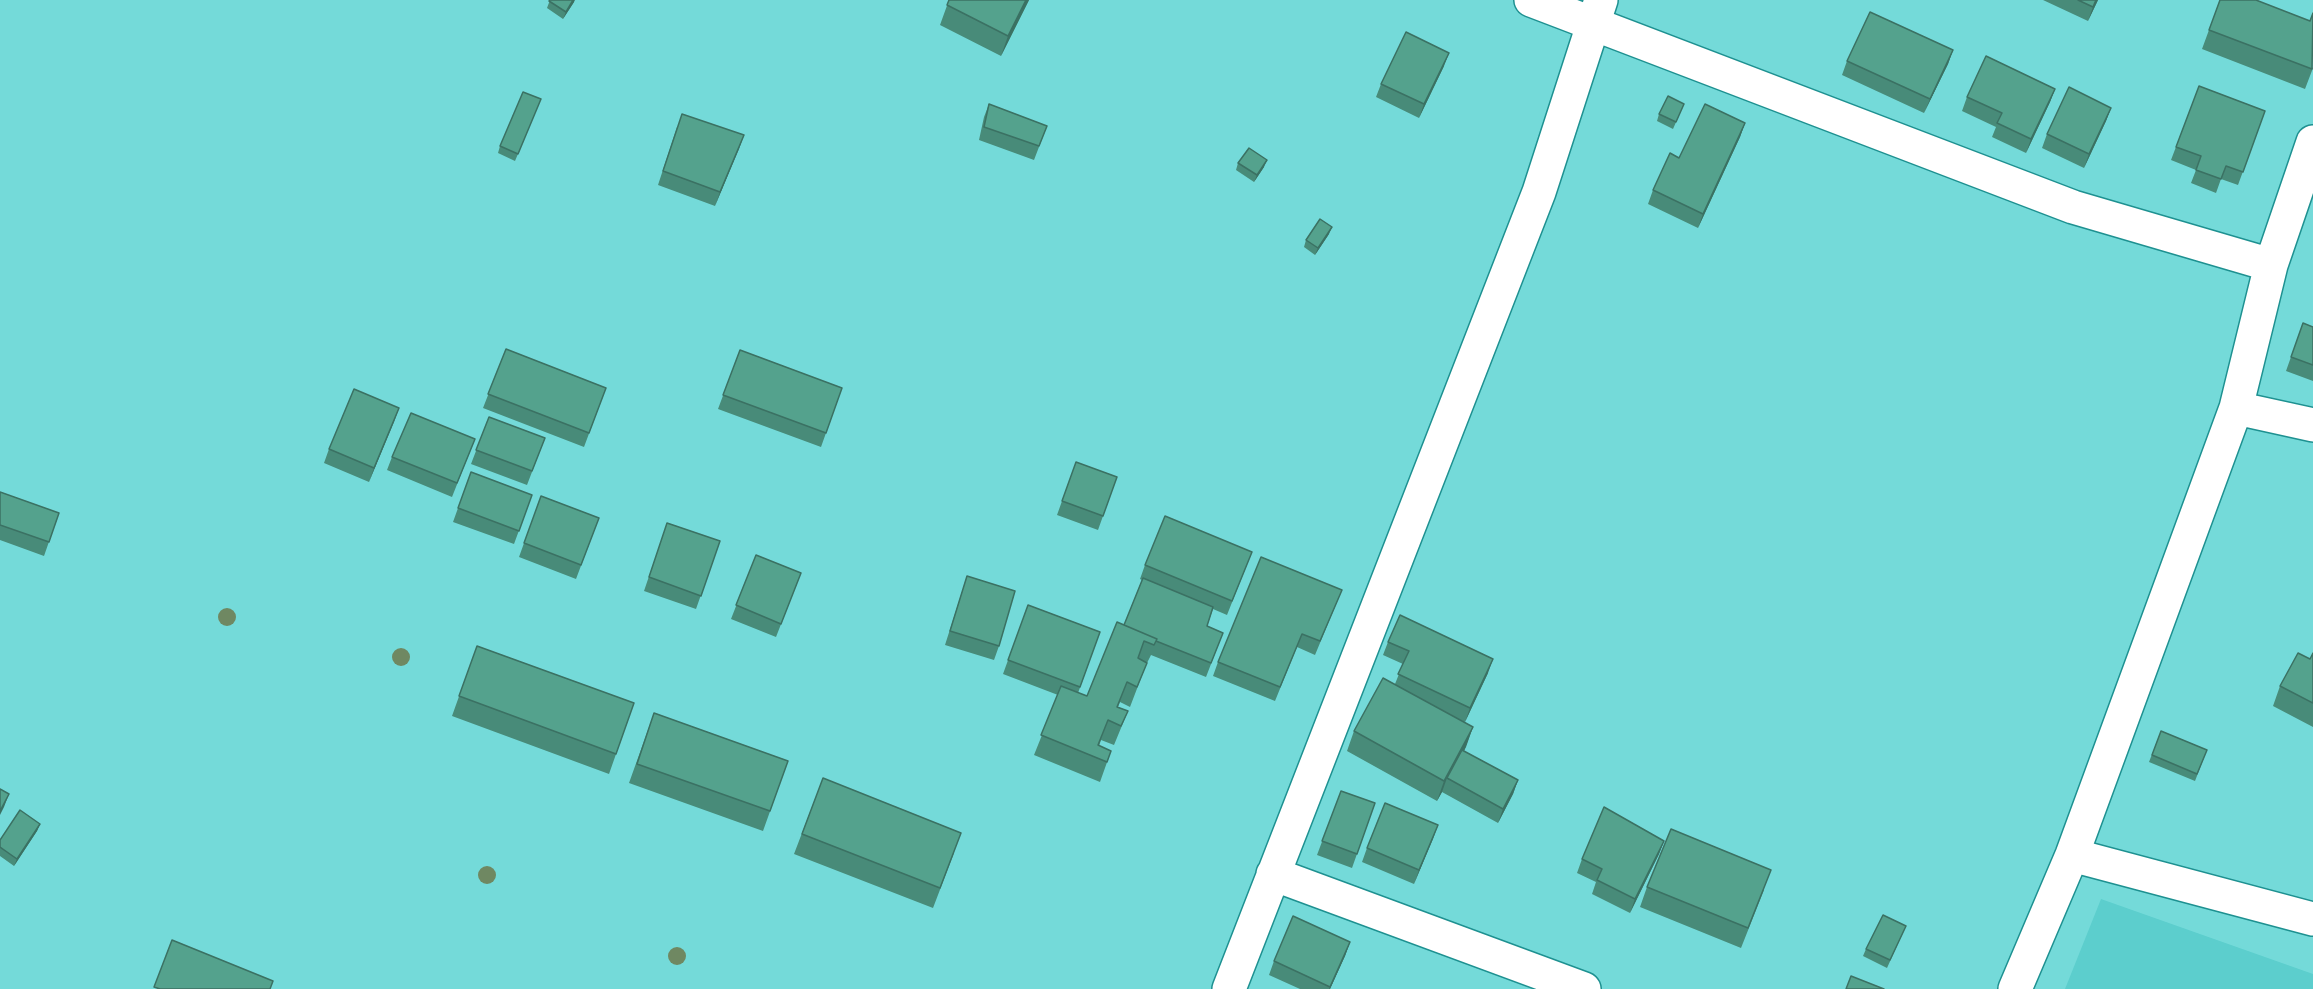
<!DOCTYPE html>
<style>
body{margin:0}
canvas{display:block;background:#74dad9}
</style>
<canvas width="2313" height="989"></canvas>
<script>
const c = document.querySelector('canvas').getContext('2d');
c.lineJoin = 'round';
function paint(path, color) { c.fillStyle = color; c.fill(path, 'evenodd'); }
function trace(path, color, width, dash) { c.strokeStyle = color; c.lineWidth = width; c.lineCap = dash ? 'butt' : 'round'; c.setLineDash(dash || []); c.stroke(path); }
paint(new Path2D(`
 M2101 899 2313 974V989H2065Z`), '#5ccecd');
const street = new Path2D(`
 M1531 0 2073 207 2271 265
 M2236 408 2313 425
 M2072 855 2313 919
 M1273 874 1584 989
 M1229 989 1539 192 1601 0
 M2015 989 2072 855 2236 408 2271 265 2313 142`);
trace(street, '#1e9191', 36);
trace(street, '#fff', 33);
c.fillStyle = '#6f8862';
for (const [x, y] of [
 [227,617],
 [401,657],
 [487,875],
 [677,956]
]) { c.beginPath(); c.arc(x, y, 9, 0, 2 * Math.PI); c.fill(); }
paint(new Path2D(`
 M550 0 574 2 563 19 547 8Z
 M949 0H1029L1001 56 940 25Z
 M2043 0H2098L2088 21Z
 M2220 0 2313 68 2305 89 2202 49Z
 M1953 50 1948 64 1924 113 1842 75 1847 61Z
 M1444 66 1419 118 1376 97 1381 84Z
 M2199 86 2265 111 2238 185 2221 179 2216 193 2191 183 2196 170 2171 160Z
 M2055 89 2050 102 2026 153 1992 137 1996 127 1962 111 1967 97Z
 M989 104 1047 126 1034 160 979 140 984 117Z
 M1684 104 1673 129 1657 121 1659 114Z
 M538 106 515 161 498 153 500 146Z
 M2111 108 2106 121 2084 168 2042 148 2047 134Z
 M1745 123 1740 137 1698 228 1648 204 1653 190 1679 158Z
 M677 127 744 135 715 206 658 185Z
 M1238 163 1264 167 1254 182 1236 170Z
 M1329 234 1315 255 1304 247 1306 240Z
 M2303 323 2313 327V381L2286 371Z
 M506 349 606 388 584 447 483 408Z
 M740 350 842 388 821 447 718 409Z
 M399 408 369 482 324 463 329 449Z
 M489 417 545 438 527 485 471 464Z
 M475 439 452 497 387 470 392 457Z
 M1076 462 1117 477 1098 530 1057 515Z
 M471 472 532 495 514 544 453 522Z
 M0 492 59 513 44 556 0 540Z
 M541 496 599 518 576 579 519 557Z
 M667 523 720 541 696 609 644 591Z
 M1252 552 1227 615 1213 609 1207 626 1223 633 1206 677 1151 655 1146 665 1130 707 1120 702 1118 707 1128 711 1114 745 1101 740 1099 746 1111 751 1100 782 1034 755 1058 695 1003 674 1028 605 1100 632 1078 693 1087 696 1124 625 1142 580 1140 579 1145 565Z
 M756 555 801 573 776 637 731 619Z
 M967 576 999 646 994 660 945 645Z
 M1342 590 1315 655 1297 647 1275 701 1213 676 1218 662Z
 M1388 642 1488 673 1465 722 1452 716 1473 727 1464 751 1518 780 1513 794 1498 823 1442 792 1437 801 1347 751 1354 731 1395 684 1403 664 1383 655Z
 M477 646 634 703 609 774 452 716Z
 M2313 653V727L2273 706 2280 686 2310 659Z
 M654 713 788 761 763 831 629 783Z
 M2161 731 2207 750 2195 781 2149 762Z
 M823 778 954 853 933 908 794 854Z
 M1341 791 1375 803 1352 868 1317 855Z
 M40 824 37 831 14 866 0 856V840Z
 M1438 825 1414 884 1362 862 1367 848Z
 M1664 841 1659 854 1630 913 1592 894 1596 882 1577 873 1582 859Z
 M1647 887 1764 890 1741 948 1640 907Z
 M1906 926 1887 968 1863 956 1866 949Z
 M1350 942 1345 956 1330 989H1300L1269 975 1274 961Z`), '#488b79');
paint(new Path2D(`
 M573 0H575L574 2 563 19 566 12Z
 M1026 0H1029L1001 56 1008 36Z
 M2096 0H2098L2088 21 2093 7Z
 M1953 50 1948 64 1924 113 1930 99Z
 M1449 53 1444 66 1419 118 1424 104Z
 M2055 89 2050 102 2026 153 2031 139Z
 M2111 108 2106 121 2084 168 2089 154Z
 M1745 123 1740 137 1698 228 1703 214Z
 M744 135 739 149 715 206 720 192Z
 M1267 160 1264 167 1254 182 1257 175Z
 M1332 227 1329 234 1315 255 1318 248Z
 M399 408 394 422 369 482 374 468Z
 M1493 659 1488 673 1465 722 1470 708Z
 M1473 727 1466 747 1449 780 1447 778 1442 792 1437 801 1444 781Z
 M1518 780 1513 794 1498 823 1503 809Z
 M9 794 4 807 0 815V811Z
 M40 824 37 831 14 866 17 859Z
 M1438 825 1433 839 1414 884 1419 870Z
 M1664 841 1659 854 1630 913 1635 899Z
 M1350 942 1345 956 1330 989H1329Z`), '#3b7163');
const building = new Path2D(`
 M550 0H573L566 12 549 1Z
 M949 0H1026L1008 36 947 5Z
 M2078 0H2096L2093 7Z
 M2220 0H2256L2310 21 2313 13 2312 69 2209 30Z
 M1870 12 1953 50 1930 99 1847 61Z
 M1406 32 1449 53 1424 104 1381 84Z
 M1986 56 2055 89 2031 139 1997 123 2002 113 1967 97Z
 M2199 86 2265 111 2243 172 2226 166 2221 179 2196 170 2201 156 2176 147Z
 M2069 87 2111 108 2089 154 2047 134Z
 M523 92 541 99 518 154 500 146Z
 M1668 96 1684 104 1676 122 1659 114Z
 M989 104 1047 126 1039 146 984 127Z
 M1705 104 1745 123 1703 214 1653 190 1670 153 1679 158Z
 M682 114 744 135 720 192 663 171Z
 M1249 148 1267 160 1257 175 1238 163Z
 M1320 219 1332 227 1318 248 1306 240Z
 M2303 323 2313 327V365L2291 357Z
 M506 349 606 388 589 433 488 394Z
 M740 350 842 388 826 433 723 395Z
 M354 389 399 408 374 468 329 449Z
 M411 413 475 439 457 483 392 457Z
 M489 417 545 438 532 471 476 450Z
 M1076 462 1117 477 1103 516 1062 501Z
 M471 472 532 495 519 531 458 508Z
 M0 492 59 513 49 542 0 525Z
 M541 496 599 518 581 565 524 543Z
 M1165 516 1252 552 1232 601 1145 565Z
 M667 523 720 541 701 596 649 577Z
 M756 555 801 573 781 624 736 605Z
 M1261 557 1342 590 1320 641 1302 634 1280 687 1218 662Z
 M967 576 1015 591 999 646 950 631Z
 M1143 578 1213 607 1207 626 1223 633 1211 663 1156 641 1157 639 1124 625Z
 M1028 605 1100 632 1080 687 1008 660Z
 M1400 615 1493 659 1470 708 1398 674 1409 651 1388 642Z
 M1117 622 1157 639 1154 645 1144 641 1138 658 1147 663 1137 687 1127 682 1117 707 1128 711 1121 726 1108 720 1098 745 1111 751 1107 762 1041 735 1061 686 1087 696Z
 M477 646 634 703 616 754 459 696Z
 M2298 653 2310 659 2313 653V703L2280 686Z
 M1383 678 1473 727 1444 781 1354 731Z
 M654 713 788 761 770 811 637 764Z
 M2161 731 2207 750 2197 774 2152 755Z
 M1462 750 1518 780 1503 809 1447 778Z
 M823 778 961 833 940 888 802 834Z
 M0 789 9 794 0 811Z
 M1341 791 1375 803 1357 854 1322 841Z
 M1385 803 1438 825 1419 870 1367 848Z
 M1604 807 1664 841 1635 899 1597 880 1602 869 1582 859Z
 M20 810 40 824 17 859 0 847V840Z
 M1671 829 1771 870 1748 928 1647 887Z
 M1883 915 1906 926 1890 960 1866 949Z
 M1293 916 1350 942 1330 987 1274 961Z
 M172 940 273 981 270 989H160L154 987Z
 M1851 976 1884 989H1846Z`);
paint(building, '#54a28d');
trace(building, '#3b7163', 1.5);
</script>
